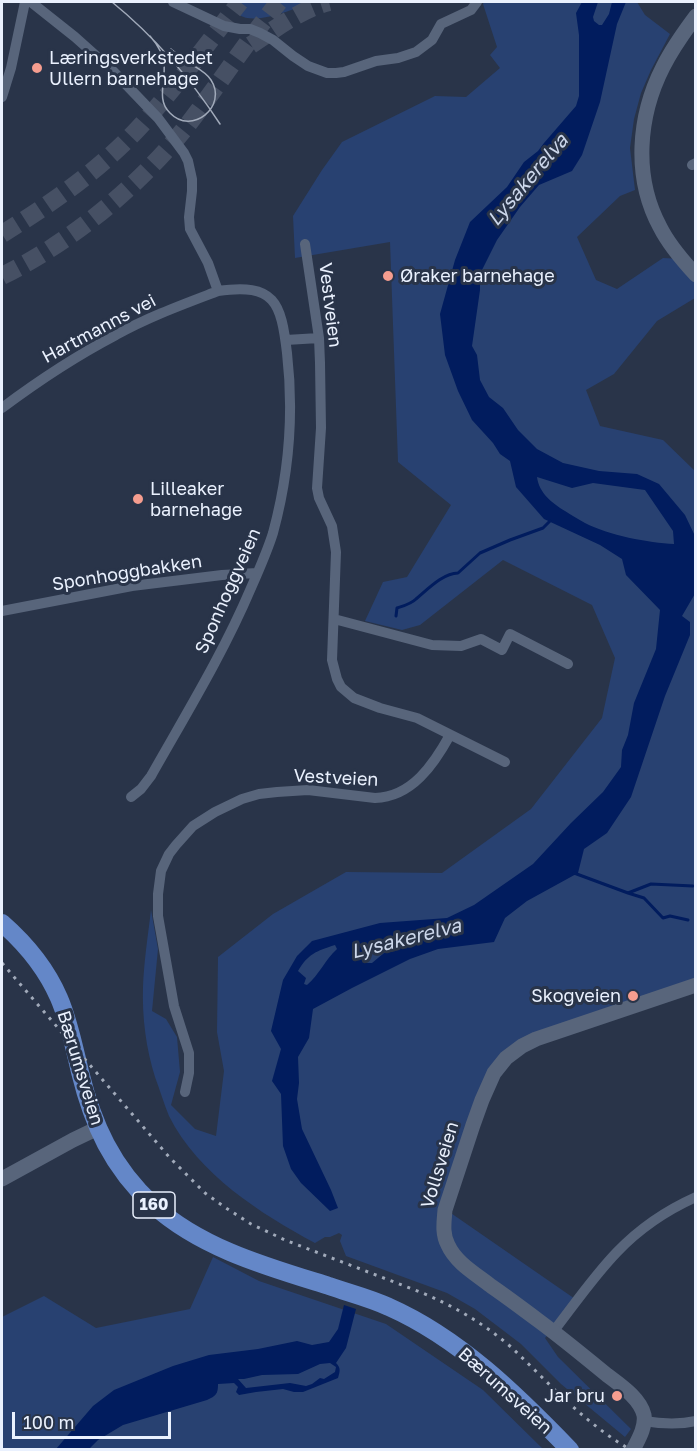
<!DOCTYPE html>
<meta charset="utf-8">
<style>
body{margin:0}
#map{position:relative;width:697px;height:1451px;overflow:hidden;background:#293449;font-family:"Golos Text",sans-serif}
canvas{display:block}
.frame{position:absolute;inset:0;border:3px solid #eaf1fe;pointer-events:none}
.scale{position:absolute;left:12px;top:1412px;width:159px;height:27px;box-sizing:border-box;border:3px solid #eaf1fe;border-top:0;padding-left:8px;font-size:18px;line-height:21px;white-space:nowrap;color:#eaf1fe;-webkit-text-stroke:4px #293449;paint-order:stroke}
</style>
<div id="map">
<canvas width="697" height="1451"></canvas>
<div class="frame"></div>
<div class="scale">100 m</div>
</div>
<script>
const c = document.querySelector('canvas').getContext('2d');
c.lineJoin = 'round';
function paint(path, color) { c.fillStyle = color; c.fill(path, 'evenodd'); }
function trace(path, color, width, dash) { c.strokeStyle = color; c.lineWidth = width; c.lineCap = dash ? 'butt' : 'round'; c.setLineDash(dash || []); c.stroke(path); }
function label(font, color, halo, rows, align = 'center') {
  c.font = font + ' "Golos Text",sans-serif'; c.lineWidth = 6; c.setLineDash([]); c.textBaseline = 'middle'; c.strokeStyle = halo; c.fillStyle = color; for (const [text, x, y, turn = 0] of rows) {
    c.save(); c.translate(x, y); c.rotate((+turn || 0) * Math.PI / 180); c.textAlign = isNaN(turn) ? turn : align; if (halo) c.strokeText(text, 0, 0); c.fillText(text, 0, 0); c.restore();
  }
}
paint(new Path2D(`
 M233 2H312C296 8 235 36 233 2Z
 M484 2H637L645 15 670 34 651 70 641 93 634 119 630 148 635 190 620 196 577 237 596 280 617 289 663 258 682 259 695 275V298L657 321 614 374 586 390 600 426 663 440 695 471V985L552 1033 494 1073 445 1209 578 1301 545 1338 558 1357 631 1429 625 1437 561 1384 521 1344 475 1309 447 1293 346 1256 340 1241 342 1235 339 1233 330 1237H325L315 1243C261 1214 198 1174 169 1116 164 1104 160 1090 155 1077 146 1049 142 1017 143 987 144 961 148 935 151 910L158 949 152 1011 166 1019 177 1037 180 1072 171 1105 195 1129 216 1136 224 1071 217 1032 218 957 273 914 346 872 442 873 531 809 602 718 615 658 592 605 503 560 420 625 402 630 365 621 383 582 407 577 451 505 398 462 390 242 295 258 293 216 322 170 342 142 435 96 466 97 500 68 490 55 497 47 483 4Z
 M213 1257 259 1281 386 1324 483 1390 543 1449 2 1450V1317L44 1296 96 1328 190 1309Z`), '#284171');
paint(new Path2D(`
 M582 2H598L593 17 594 21 599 25H602L609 14 612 2H626L617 24 600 102 582 155 572 171 539 185 520 207 497 240 480 274V290L472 346 477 355 480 380 489 397 503 408 518 430 537 449 563 463 599 471 637 474 659 484 685 515 695 536 696 592 682 616 690 622V635L665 696 631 797 607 833 584 849 578 873 527 901 505 918 494 942 438 949 410 959 352 988 313 1009 309 1038 298 1057 299 1083 297 1099 302 1129 331 1190 338 1208 330 1211 301 1183 291 1169 283 1146 281 1094 272 1081 281 1049 271 1031 283 980 297 956 312 941 380 923 447 918 474 905 533 864 571 823 603 792 621 767 622 750 628 735 634 703 656 649 660 610 626 575 622 559 600 545 544 519 516 487 510 461 500 454 493 443 472 420 458 391 445 355 440 314 455 260 470 222 507 187 524 162 538 151 544 143 576 106 579 96V35L576 13ZM537 477 572 488 593 483 645 490 673 531 674 544C649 543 608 535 585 523 578 519 571 515 565 511 552 503 539 493 537 477ZM393 944 391 951 384 953 372 963H366L365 958 367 953 378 945ZM335 945 337 949C325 960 319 975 307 985L304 984 306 978 298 971C308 954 316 951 335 945Z
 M344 1305 356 1309 346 1348 336 1363C341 1368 340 1371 338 1378L303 1392H294L283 1389 256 1392 239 1395 236 1392 238 1387 234 1383 218 1384C218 1394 216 1396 207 1400L123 1425 98 1440 89 1449H56L93 1406 114 1390 173 1366 209 1355 258 1349 297 1341 312 1345 329 1342 338 1329ZM330 1363 336 1367 335 1372 324 1379 320 1378 312 1384 306 1386 290 1383 246 1388 238 1379H244L262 1375 298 1374 320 1364Z`), '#011c5e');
trace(new Path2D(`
 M396 616 397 608C403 606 411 604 416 599 427 590 443 573 458 573L480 553 510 540 543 528 550 521
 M574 873 628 893 651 884 693 886
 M628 893 644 898 663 918 670 916 688 920`), '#011c5e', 3);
trace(new Path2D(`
 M251 45C275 29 301 9 329 2
 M2 234C49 205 94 174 133 134 172 93 205 46 240 2
 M2 276C71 242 138 187 186 127 218 86 246 42 279 2`), '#465064', 18, [18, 9]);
trace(new Path2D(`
 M31 2 75 37 113 71 158 118 184 153 188 161 192 179V191L189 217 190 229 208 263 218 291C275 283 281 302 287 353 294 414 289 474 273 533 267 552 259 570 251 588 223 654 186 714 151 776L141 789 131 797
 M173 2 224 26 240 29H250L260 33 273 40 293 56 308 66 327 73H336L344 72 376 61 398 58 416 52 432 40 441 24 471 10 477 2
 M2 97 11 68 25 2
 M692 165 696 163
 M305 244 319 338 320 363 321 428 317 488 319 498 332 526 336 552 332 660 337 679 341 687 354 698 380 708 417 718 505 762
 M286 340 319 338
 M2 408C38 381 76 356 116 335 148 317 184 304 218 291
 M2 611 132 586 222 575 257 573
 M334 619 432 645 461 646 481 639 502 650 510 634 568 664
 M185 1092 189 1073V1053L174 1006 158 916V894L161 871 169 854 176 845 193 826 215 812 242 799 259 794 277 792 308 790 375 798C412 797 434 764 450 735
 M553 1332C574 1305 593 1277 617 1252 638 1230 667 1210 696 1197
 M644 1421C662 1424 678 1425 696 1421`), '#58657b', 10);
trace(new Path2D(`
 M696 16C684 32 672 49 663 67 638 116 633 177 660 227 669 245 682 260 696 275
 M2 1179 73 1140 98 1128
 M633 1450C638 1440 646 1427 644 1415 640 1398 620 1385 607 1375 585 1357 562 1338 539 1321 523 1309 507 1297 491 1286 476 1274 456 1263 448 1245 442 1234 444 1222 445 1210L473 1125 482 1100 494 1073 506 1058 522 1046 536 1039 696 985`), '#58657b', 15);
trace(new Path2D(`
 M2 923C26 944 46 968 59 998 69 1021 74 1047 80 1072 93 1125 112 1167 153 1205 202 1249 268 1267 329 1286 349 1293 370 1298 389 1307 459 1338 517 1395 570 1450`), '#6487c8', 18);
trace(new Path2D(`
 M112 2C155 37 190 78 220 124
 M150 36C157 44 163 53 164 64 166 81 156 100 170 113 192 136 228 106 211 80 206 72 197 68 189 63 183 59 177 54 171 49`), '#a1aaba', 1.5);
trace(new Path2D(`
 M2 963 170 1158 205 1193 226 1208 251 1224 285 1240 420 1292C454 1306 483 1323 511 1347 549 1383 584 1423 631 1450`), '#a1aaba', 3, [3, 6]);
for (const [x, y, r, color] of [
 [37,68,6,"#f59d8f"],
 [388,276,6,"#f59d8f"],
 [138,499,6,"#f59d8f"],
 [633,996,6,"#f59d8f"],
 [617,1396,6,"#f59d8f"]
]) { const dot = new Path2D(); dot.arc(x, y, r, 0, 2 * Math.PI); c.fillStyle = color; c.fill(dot); trace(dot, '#293449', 2); }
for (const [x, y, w] of [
 [154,1205,42]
]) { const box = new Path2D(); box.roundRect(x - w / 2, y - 13, w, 26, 4.5); c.fillStyle = '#293449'; c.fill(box); trace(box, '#eaf1fe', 1.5); }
label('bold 16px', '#eaf1fe', null, [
 ["160",154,1205]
]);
label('18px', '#eaf1fe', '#293449', [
 ["Læringsverkstedet",49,58],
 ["Ullern barnehage",49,79],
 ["Øraker barnehage",400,276],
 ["Lilleaker",150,489],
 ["barnehage",150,510],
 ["Skogveien",621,996,"right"],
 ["Jar bru",605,1396,"right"]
], 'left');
label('18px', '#eaf1fe', '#293449', [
 ["Vestveien",330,305,83],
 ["Hartmanns vei",99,329,-28],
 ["Sponhoggbakken",127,573,-9],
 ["Sponhoggveien",228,591,-66],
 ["Vestveien",336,778,3],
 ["Bærumsveien",80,1068,73],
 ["Vollsveien",440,1165,-73],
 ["Bærumsveien",505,1391,42]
]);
label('italic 20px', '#ccd7eb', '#293449', [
 ["Lysakerelva",528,180,-50],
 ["Lysakerelva",406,939,-14]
]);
</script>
